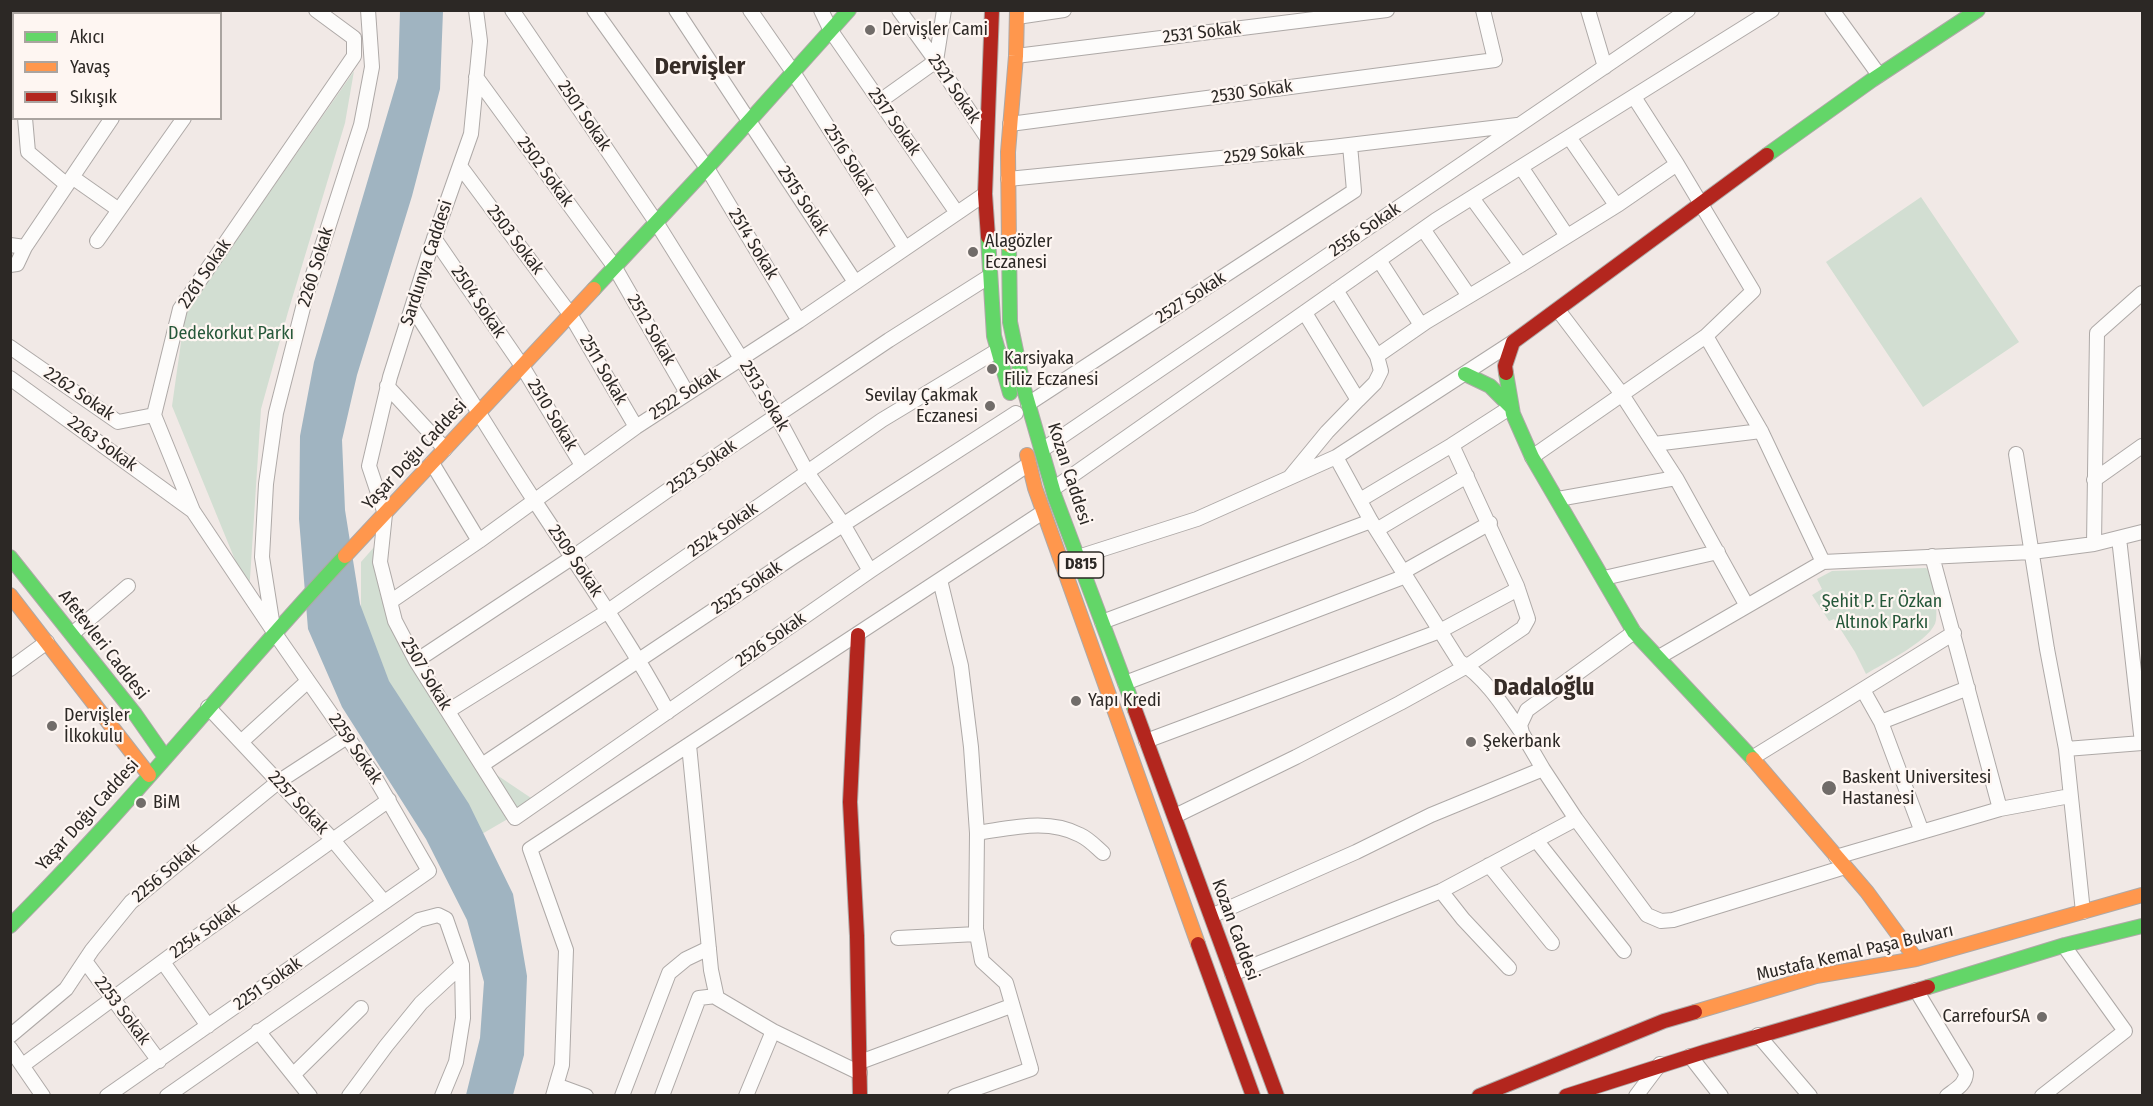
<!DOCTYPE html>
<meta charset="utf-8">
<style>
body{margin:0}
#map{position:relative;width:2153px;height:1106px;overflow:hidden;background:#f1e9e6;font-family:"Fira Sans Condensed",sans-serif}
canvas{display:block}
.frame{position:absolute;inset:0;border:12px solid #2c2825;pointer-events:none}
.legend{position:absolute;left:12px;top:12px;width:210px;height:108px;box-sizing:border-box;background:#fef6f2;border:2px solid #aaa4a0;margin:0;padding:8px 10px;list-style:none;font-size:18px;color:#2c2825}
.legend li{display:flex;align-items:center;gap:12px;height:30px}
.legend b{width:30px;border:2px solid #aaa4a0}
</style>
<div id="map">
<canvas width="2153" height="1106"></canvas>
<div class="frame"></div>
<ul class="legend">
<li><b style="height:8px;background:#63d668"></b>Akıcı</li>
<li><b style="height:8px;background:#ff974d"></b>Yavaş</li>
<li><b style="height:8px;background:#b3261e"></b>Sıkışık</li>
</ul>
</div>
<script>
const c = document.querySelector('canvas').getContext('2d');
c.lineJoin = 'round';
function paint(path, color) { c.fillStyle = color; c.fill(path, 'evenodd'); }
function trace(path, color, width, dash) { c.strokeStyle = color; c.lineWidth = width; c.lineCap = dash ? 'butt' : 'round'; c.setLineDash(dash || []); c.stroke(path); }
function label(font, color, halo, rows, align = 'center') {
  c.font = font + ' "Fira Sans Condensed",sans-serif'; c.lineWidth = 4.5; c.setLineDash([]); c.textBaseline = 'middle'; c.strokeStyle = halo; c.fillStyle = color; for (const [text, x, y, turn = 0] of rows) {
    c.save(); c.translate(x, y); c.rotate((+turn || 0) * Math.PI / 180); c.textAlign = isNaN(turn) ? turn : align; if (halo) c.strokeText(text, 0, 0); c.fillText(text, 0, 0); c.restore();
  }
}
paint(new Path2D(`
 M354 71 345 123 288 312 261 409 249 594 172 406 185 314Z
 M1921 197 2019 342 1923 407 1826 262Z
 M375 546 393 614 482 765 537 802 475 838 399 718 361 627V562Z
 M1926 568 1931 572C1933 587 1938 605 1936 620 1934 639 1882 664 1866 674L1855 652 1834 619 1829 621 1812 595 1822 589 1817 579 1832 571Z`), '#d2ded2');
paint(new Path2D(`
 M400 11H443L440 89 412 196 357 375 342 440 345 510 360 604 389 681 469 804 513 894 527 976 524 1055 513 1095H466L480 1038 484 982 467 920 426 839 342 707 308 629 299 519 300 436 314 362 398 78Z`), '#a0b4c1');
const street = new Path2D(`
 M476 10 480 41 471 134 430 250 390 377 369 466 385 514 380 562 395 621 416 661 515 818 870 571 1029 464
 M512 10 656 222 777 416 807 472 843 524 870 571
 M594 10 707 168 799 321
 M676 10 855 282
 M750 10 793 72 905 248
 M821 10 831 31 957 213
 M899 10 936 61 986 136
 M1588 10 1605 67
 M1832 10 1879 75
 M183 14 185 10
 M1017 17 1064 10
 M1016 56 1387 10
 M476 77 614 266 687 393
 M880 101 936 61 944 10
 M25 118 28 152 67 185
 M1010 124 1495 60 1483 10
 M1569 137 1616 205
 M460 166 570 314 636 427
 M1521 167 1567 236
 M72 177 119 210
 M1008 179 1332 147 1517 125
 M1472 198 1521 265
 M1423 229 1469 296
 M434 238 522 366 582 465
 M97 241 184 118
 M10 245 25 247
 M1379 260 1421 325
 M10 265 17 264 25 247 112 118
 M1336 290 1377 356 1426 322 1521 265 1619 204 1677 164
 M412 307C454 371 492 436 534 500 580 570 628 638 668 712
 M1558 310 1621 393 1676 478 1747 606
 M1706 336 1761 431 1823 562
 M10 347 118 422 154 415
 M10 378 193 511
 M387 386 445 449
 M1358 400 1375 383 1381 371 1377 356
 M1028 404 1354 191 1350 145
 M1654 444 1761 431
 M1452 445 1511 407
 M1042 450 1688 10
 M2016 454 2047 649 2066 749 2083 912
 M1336 457 1371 521 1459 661C1486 678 1504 707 1522 733
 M1532 457 1706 336 1753 291 1677 164 1634 97
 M432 463 479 541
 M1290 477 1327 432 1358 400 1305 313
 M2094 480 2142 446
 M1053 489 1436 220 1772 10
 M1558 499 1676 478
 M1378 529 1467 476
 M2119 538 2142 743
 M2094 544 2097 333 2142 293
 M1932 556 2000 809
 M1078 557 1197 519 1336 457 1513 342
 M1403 572 1490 523
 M1604 578 1718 552
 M940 580 961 666 971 747 977 833 976 929 982 961 1006 983 1031 1069 955 1096
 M390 602 479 541 636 427 799 321 985 194
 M1102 622 1371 521
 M273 627 262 557 266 484 276 413 306 296 361 125 372 67 368 10
 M1634 632 1527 710 1520 725 1522 733 1543 769 1576 819 1647 915 1661 921 1673 920 1845 867
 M72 634 128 586
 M1659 657 1823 562 2032 552 2094 544 2142 532
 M416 661 573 557 715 457 889 340 990 276
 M10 669 47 642
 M1125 683 1406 576
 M1863 690 1881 722
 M208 707 333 840 384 902
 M448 711 608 611 882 420 998 350
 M1146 741 1440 631 1518 589
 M241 742 308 681
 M689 745 711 970 717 998 773 1031 860 1073
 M2066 749 2142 743
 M1752 758 1954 633
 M482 765 793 557 1016 413
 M1175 816 1296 757 1400 703 1467 666 1523 628 1528 619 1517 586 1452 445 1360 500
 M1922 832 1881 722 1968 688
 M977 833C1012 828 1048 818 1080 835 1089 839 1096 847 1103 853
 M1536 840 1624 951
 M1836 857 2000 809 2070 796
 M1489 865 1552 943
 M1441 891 1463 919 1509 968
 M1211 916 1356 852 1431 815 1543 769
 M898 938 977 934
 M85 961 159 1061
 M163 962 208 1026
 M1232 974 1441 891 1576 819
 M1916 990 1966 1073C1966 1084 1956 1089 1947 1096
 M258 1031 310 1096
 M1758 1035 1810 1096
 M10 1036 66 989 92 950 131 902 278 782 347 737
 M10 1048 43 1096
 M1690 1056 1721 1096
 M860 1062 1011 1006
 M23 1065 188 943 389 800
 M294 1074 361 1008
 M556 1085 586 1096
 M107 1096 429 871 373 774 274 632 193 511 154 415 180 309 354 56V38L316 10
 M167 1096 419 920 438 915 446 919 462 965 463 1018 456 1062 442 1096
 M349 1096 386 1046 421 1003 462 965
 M553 1096 562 1065 566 950 530 849 1043 512
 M622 1096 669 973 686 959 709 948
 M662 1096 699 998 716 996
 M746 1096 773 1031
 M1636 1096 1660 1064
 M2042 1096 2125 1031 2064 946`);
const fast = new Path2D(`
 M1767 155 1872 80 1978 10
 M988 237 994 336 1010 393
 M1009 245 1010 322 1024 389 1055 497 1135 710
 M594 289 707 168 849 10
 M1506 373 1513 414 1532 457 1634 632 1753 759
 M1465 374 1490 386 1511 407
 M10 557 135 714 165 757
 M10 926C127 809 231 678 345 556
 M1928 987 2065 945 2142 926`);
const slow = new Path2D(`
 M1009 245 1008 152 1016 56 1017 10
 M1027 455 1035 488 1198 944
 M345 556 594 289
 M10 595 149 775
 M1753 759 1867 892 1916 959
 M1695 1012 1816 976 1916 959 2142 895`);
const jam = new Path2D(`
 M988 237 985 194 992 10
 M1506 373 1505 366 1513 342 1767 155
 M858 635 850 802 857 936 860 1096
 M1135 710 1277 1096
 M1198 944 1253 1096
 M1479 1096 1664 1021 1695 1012
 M1566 1096 1704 1052 1928 987`);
trace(street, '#aea9a7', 16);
trace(fast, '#aea9a7', 16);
trace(slow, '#aea9a7', 16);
trace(jam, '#aea9a7', 16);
trace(street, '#fdfcfb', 14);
trace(fast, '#63d668', 14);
trace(slow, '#ff974d', 14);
trace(jam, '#b3261e', 14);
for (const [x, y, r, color] of [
 [870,30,6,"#716c69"],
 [973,252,6,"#716c69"],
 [992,369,6,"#716c69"],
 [990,406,6,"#716c69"],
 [1076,701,6,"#716c69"],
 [52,726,6,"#716c69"],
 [1471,742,6,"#716c69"],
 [1829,788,8,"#716c69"],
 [141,803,6,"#716c69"],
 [2042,1017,6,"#716c69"]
]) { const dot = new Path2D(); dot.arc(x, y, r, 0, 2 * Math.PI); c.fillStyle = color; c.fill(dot); trace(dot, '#fef6f2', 2); }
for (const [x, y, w] of [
 [1081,565,45]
]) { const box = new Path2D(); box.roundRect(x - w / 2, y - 13, w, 26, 4.5); c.fillStyle = '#fef6f2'; c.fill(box); trace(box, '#2c2825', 1.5); }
label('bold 16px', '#2c2825', null, [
 ["D815",1081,565]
]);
label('18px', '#2c2825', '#fef6f2', [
 ["Dervişler Cami",882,30],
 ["Alagözler",985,242],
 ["Eczanesi",985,263],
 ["Karsiyaka",1004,359],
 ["Filiz Eczanesi",1004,380],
 ["Sevilay Çakmak",978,396,"right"],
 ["Eczanesi",978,417,"right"],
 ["Yapı Kredi",1088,701],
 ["Dervişler",64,716],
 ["İlkokulu",64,737],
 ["Şekerbank",1483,742],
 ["Baskent Universitesi",1842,778],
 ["Hastanesi",1842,799],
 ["BiM",153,803],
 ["CarrefourSA",2030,1017,"right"]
], 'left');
label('18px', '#2c2825', '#fef6f2', [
 ["2531 Sokak",1202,33,-7],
 ["2521 Sokak",954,89,56],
 ["2530 Sokak",1252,92,-8],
 ["2501 Sokak",584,116,56],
 ["2517 Sokak",894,122,55],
 ["2529 Sokak",1264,154,-6],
 ["2516 Sokak",849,160,58],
 ["2502 Sokak",545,172,54],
 ["2515 Sokak",803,201,57],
 ["2556 Sokak",1365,230,-34],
 ["2503 Sokak",515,240,53],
 ["2514 Sokak",753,244,59],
 ["Sardunya Caddesi",427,263,-72],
 ["2260 Sokak",316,267,-73],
 ["2261 Sokak",205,274,-56],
 ["2527 Sokak",1191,298,-33],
 ["2504 Sokak",478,302,56],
 ["2512 Sokak",651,330,60],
 ["2511 Sokak",603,370,60],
 ["2262 Sokak",79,394,34],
 ["2522 Sokak",685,394,-33],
 ["2513 Sokak",764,396,59],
 ["2510 Sokak",552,415,59],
 ["2263 Sokak",102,444,36],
 ["Yaşar Doğu Caddesi",415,455,-47],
 ["2523 Sokak",702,467,-35],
 ["Kozan Caddesi",1069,474,72],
 ["2524 Sokak",723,530,-35],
 ["2509 Sokak",575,561,56],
 ["2525 Sokak",747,588,-34],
 ["2526 Sokak",771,640,-35],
 ["Afetevleri Caddesi",103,645,52],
 ["2507 Sokak",426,674,59],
 ["2259 Sokak",355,749,56],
 ["2257 Sokak",298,803,47],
 ["Yaşar Doğu Caddesi",88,815,-48],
 ["2256 Sokak",166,873,-40],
 ["Kozan Caddesi",1235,930,70],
 ["2254 Sokak",205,931,-36],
 ["Mustafa Kemal Paşa Bulvarı",1855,953,-13],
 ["2251 Sokak",268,984,-35],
 ["2253 Sokak",122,1011,53]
]);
label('18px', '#26583a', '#fef6f2', [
 ["Dedekorkut Parkı",231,334],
 ["Şehit P. Er Özkan",1882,602],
 ["Altınok Parkı",1882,623]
]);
label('bold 24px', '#362c27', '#fef6f2', [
 ["Dervişler",700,67],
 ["Dadaloğlu",1544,688]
]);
</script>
